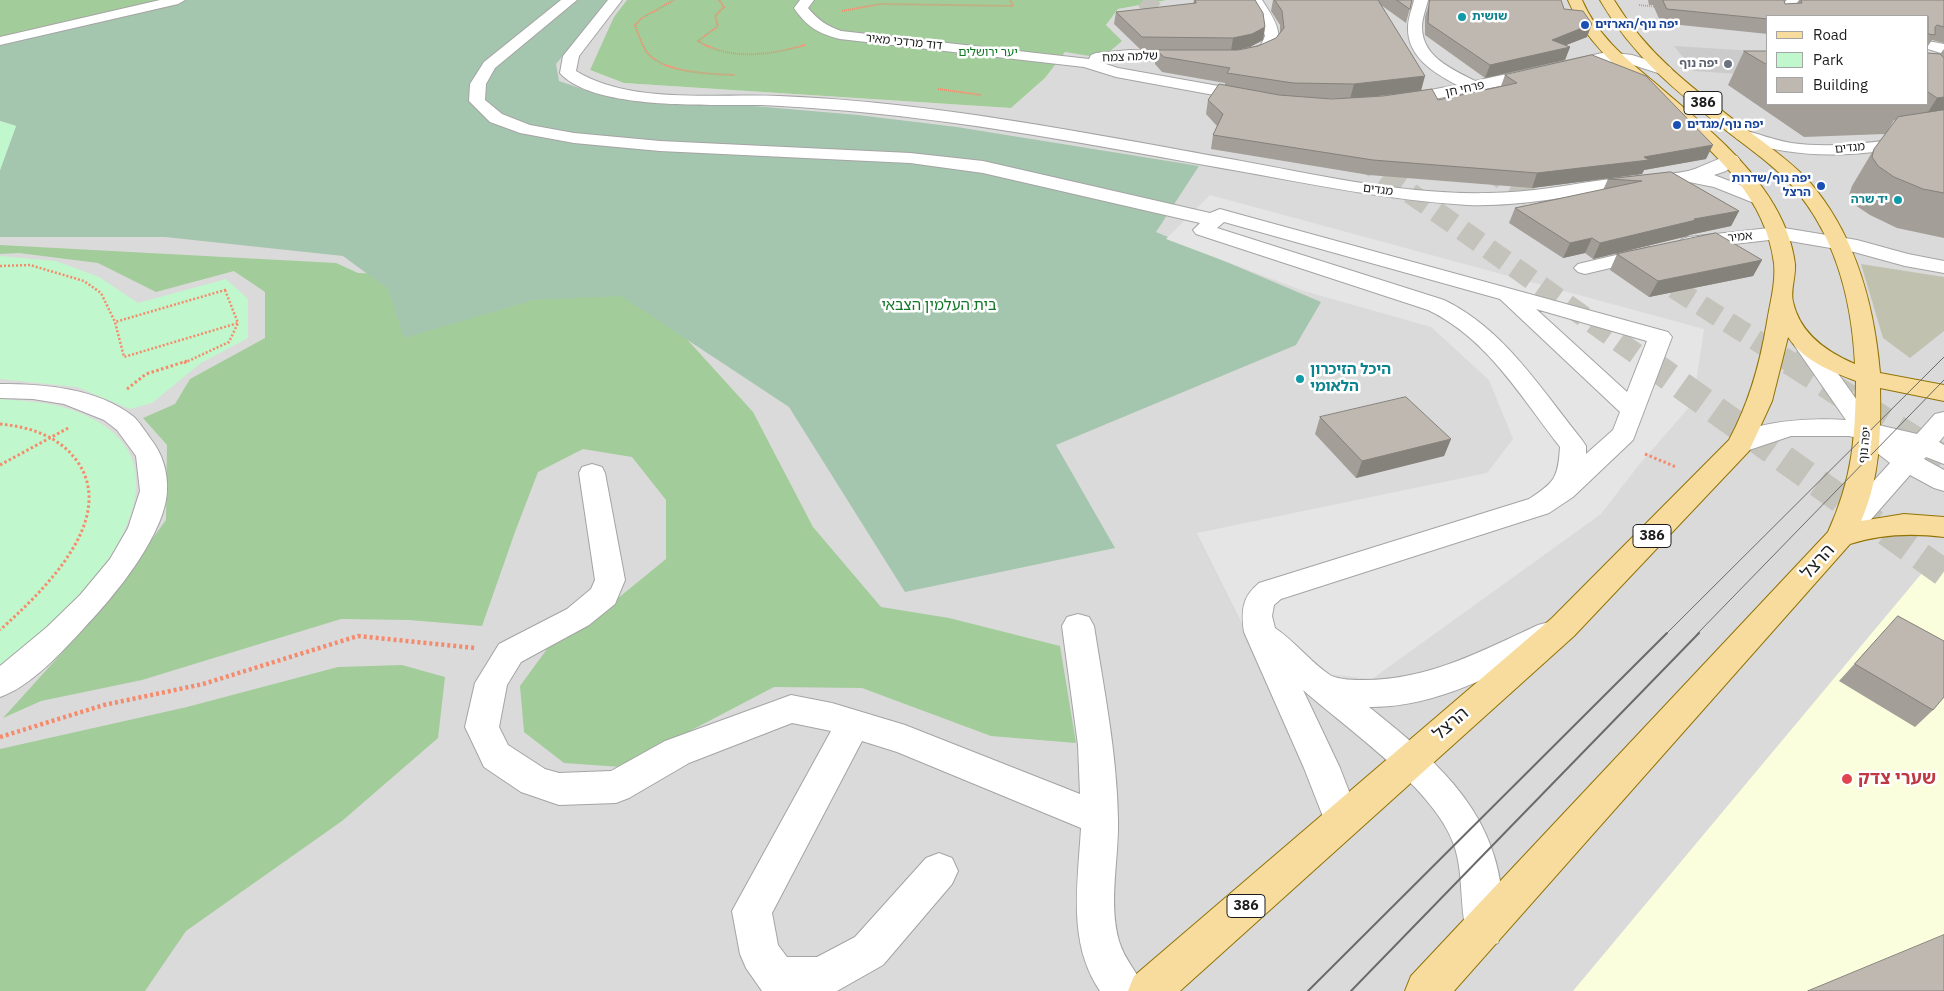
<!DOCTYPE html>
<meta charset="utf-8">
<style>
body{margin:0}
#map{position:relative;width:1944px;height:991px;overflow:hidden;background:#eeece3;font-family:"IBM Plex Sans",sans-serif}
canvas{display:block}
.legend{position:absolute;left:1766px;top:15px;width:162px;height:90px;box-sizing:border-box;background:#fff;border:1px solid #a5a5a5;margin:0;padding:6px 9px;list-style:none;font-size:15px;color:#1d1d1d}
.legend li{display:flex;align-items:center;gap:10px;height:25px}
.legend b{width:25px;border:1px solid #a5a5a5}
</style>
<div id="map">
<canvas width="1944" height="991"></canvas>
<ul class="legend">
<li><b style="height:6px;background:#f8dc9e"></b>Road</li>
<li><b style="height:14px;background:#c1f7cc"></b>Park</li>
<li><b style="height:14px;background:#beb8b0"></b>Building</li>
</ul>
</div>
<script>
const c = document.querySelector('canvas').getContext('2d');
c.lineJoin = 'round';
function paint(path, color) { c.fillStyle = color; c.fill(path, 'evenodd'); }
function trace(path, color, width, dash) { c.strokeStyle = color; c.lineWidth = width; c.lineCap = dash ? 'butt' : 'round'; c.setLineDash(dash || []); c.stroke(path); }
function label(font, color, halo, rows, align = 'center') {
  c.font = font + ' "IBM Plex Sans","Noto Sans Hebrew",sans-serif'; c.lineWidth = 5; c.setLineDash([]); c.textBaseline = 'middle'; c.strokeStyle = halo; c.fillStyle = color; for (const [text, x, y, turn = 0] of rows) {
    c.save(); c.translate(x, y); c.rotate((+turn || 0) * Math.PI / 180); c.textAlign = isNaN(turn) ? turn : align; if (halo) c.strokeText(text, 0, 0); c.fillText(text, 0, 0); c.restore();
  }
}
paint(new Path2D(`
 M189 0H630L590 70 624 83 1011 108 1045 78 1065 52 1102 57 1121 41 1106 25 1118 9 1167 0H1944V991H0V46ZM1768 16H1928V104H1768Z`), '#dbdada');
paint(new Path2D(`
 M1944 563V991H1573L1927 567Z`), '#fafedc');
paint(new Path2D(`
 M1674 46 1754 51 1768 76 1694 71Z`), '#cbcbcb');
paint(new Path2D(`
 M1861 264 1944 277V331L1910 358 1883 338Z`), '#c0c2af');
paint(new Path2D(`
 M0 0H189L0 46Z
 M627 0H1167L1118 9 1106 25 1122 41 1102 58 1065 52 1045 78 1011 108 624 83 590 70 614 17Z
 M0 245 336 263 358 273 488 277 622 287 664 314 753 412 813 527 881 607 949 618 1060 646 1076 743 991 736 862 688 774 687 621 767 564 763 524 732 520 686 547 649 606 608 666 559V500L632 457 583 449 538 472 515 532 482 626 409 620 341 619 142 680 41 701 3 718 98 613 166 520 167 445 143 418 175 404 190 379 265 338V292L234 271 156 292 98 263 19 253 0 254Z
 M402 665 445 677 438 738 342 821 186 931 145 991H0V749L187 707 338 667Z`), '#a2cc99');
paint(new Path2D(`
 M184 0H610L556 64 559 81 591 92 858 115 957 127 1199 166 1156 232 1321 302 1296 345 1056 445 1115 548 905 592 789 407 621 296 534 300 404 338 388 289 343 256 165 237H0V170L16 126 0 121V46Z`), '#a5c6ae');
paint(new Path2D(`
 M0 121 16 126 0 170Z
 M0 256 56 261 99 277 138 303 226 279 248 299V338L201 363 152 403 130 409 77 387 0 379Z
 M0 399C25 401 51 402 75 411 182 451 127 544 74 605 53 629 24 649 0 670Z`), '#c1f7cc');
paint(new Path2D(`
 M1210 195 1704 329 1693 403 1638 466 1601 514 1372 679 1264 667 1197 533 1487 473 1513 439 1489 380 1431 327 1304 291 1166 239Z`), '#e5e5e5');
trace(new Path2D(`
 M1143 0 1184 31
 M1357 155 1360 157`), '#c4c3bb', 16, [16, 8]);
trace(new Path2D(`
 M1358 156 1649 363
 M1485 168 1792 363`), '#c4c3bb', 21, [21, 11]);
trace(new Path2D(`
 M1647 361 1944 573
 M1790 361 1944 459`), '#c4c3bb', 28, [28, 14]);
const minor = new Path2D(`
 M160 0H185L178 4 0 45V37Z
 M561 0H577L495 68 486 84 485 100 502 114 530 125 574 133 660 141 910 153 983 161 1210 213 1220 209 1227 211 1668 332 1672 337 1633 440 1573 497 1549 513 1281 599 1274 605 1272 616 1275 628C1295 641 1310 662 1330 675 1339 680 1355 680 1364 680 1428 680 1482 651 1538 625L1549 622 1560 625 1565 634 1560 643C1500 671 1437 708 1369 707 1430 756 1490 804 1501 887 1503 906 1506 924 1498 943L1484 948 1470 943C1458 913 1465 877 1454 845 1435 789 1347 729 1303 690L1340 768 1360 820 1355 832 1342 837 1329 832 1304 768 1244 632C1241 611 1242 597 1259 583L1529 499C1555 482 1558 478 1560 447 1521 397 1487 338 1428 310L1196 234 1193 230 1200 223 983 173 910 163 660 151 574 143 520 133 490 122 469 101 470 84 484 62ZM1224 222 1500 299 1620 412 1613 430 1586 454V446L1582 440C1541 389 1504 329 1444 300L1217 228ZM1536 309 1647 341 1627 392Z
 M608 0H622L579 56 576 71C632 105 716 93 779 96 933 102 1085 133 1236 160 1318 175 1404 195 1488 193 1530 193 1570 184 1611 179 1637 176 1662 176 1688 171 1703 168 1724 153 1737 156L1740 160 1726 171 1714 175 1766 195 1769 199 1766 203 1759 205 1714 187 1689 182C1663 186 1636 187 1609 191 1562 197 1515 207 1467 205 1388 200 1311 184 1233 170 1098 146 961 119 824 109 803 107 782 106 761 105 712 104 594 111 560 73L563 56Z
 M800 0H814L808 8C818 20 827 26 841 31L1089 59 1091 55 1096 53 1130 50 1192 53 1200 58 1197 61 1130 60 1100 62 1118 68 1252 92 1260 97 1252 102 1116 77 1084 67 840 39C819 34 806 26 794 8Z
 M1248 0H1262C1273 17 1292 43 1264 55 1256 59 1246 61 1238 59L1235 56 1238 53 1261 45 1265 36 1260 19Z
 M1414 0H1428C1426 9 1422 18 1422 27 1422 57 1452 69 1475 81L1607 52 1632 55 1670 67 1672 70 1664 75 1630 64 1607 62 1565 73 1399 106 1393 105 1391 101 1393 97 1457 85C1434 73 1407 57 1408 27 1408 18 1412 9 1414 0Z
 M1787 0H1803L1791 10 1793 16H1779L1777 9Z
 M1928 41 1944 44V54L1928 49Z
 M1743 130C1759 134 1774 140 1791 143 1842 150 1894 139 1944 132V142C1869 154 1810 164 1737 139L1734 135 1737 131Z
 M1778 227 1857 240 1908 254 1944 261V273L1905 266 1854 252 1778 239 1689 249 1682 247 1679 243 1682 239 1689 237Z
 M1650 247 1657 249 1660 253 1657 257 1585 274 1578 272 1574 268 1578 264Z
 M1806 338 1814 340 1874 424 1917 434 1935 414 1944 412V436L1939 442 1944 445V464L1926 457 1924 459 1944 470V491L1934 488 1910 475 1852 541 1842 544 1832 541 1828 534 1832 527 1890 463 1858 438 1849 436H1791L1740 453 1731 451 1727 445C1743 419 1818 418 1846 420L1794 345 1798 340Z
 M0 384C44 384 98 388 134 417 140 423 145 431 150 438 162 453 168 471 167 491 165 535 114 597 84 628 63 651 30 687 0 697V666L47 627 80 595 110 559 128 528 140 491 136 456 117 430 104 420 64 404 33 399 0 398Z
 M592 464 602 467 605 473 625 580 615 604 589 625 521 662 507 685 499 727 508 745 545 769 559 773 611 771 665 741 791 695 832 703 905 725 1080 794 1078 745 1062 626 1067 617 1078 614 1089 617 1094 626C1104 690 1117 754 1118 819 1119 859 1108 902 1119 941 1124 959 1138 973 1146 991H1100C1067 943 1078 883 1081 828L897 752 862 741 772 913 778 945 787 957H817L855 937 926 858 939 853 952 858 958 871 952 884 883 965 837 991H762L746 968 740 954 732 911 831 731 792 723 689 763 629 798 616 803 559 805 521 792 484 767 465 727 475 683 499 644 567 609 591 589 595 580 579 473 582 467Z`);
const major = new Path2D(`
 M1568 0H1582C1597 35 1625 58 1654 82 1695 118 1739 151 1769 197 1782 217 1792 240 1795 264 1796 276 1790 291 1793 302 1800 334 1827 352 1855 364 1852 301 1836 237 1794 188 1776 167 1750 149 1728 132 1677 92 1633 57 1600 0H1614C1647 55 1696 91 1746 129 1767 145 1790 161 1808 180 1855 234 1874 302 1880 373L1944 385V401L1880 388C1881 434 1880 478 1861 521L1904 514 1944 517V537C1912 533 1881 534 1850 544L1454 991H1405L1411 976 1828 532C1853 477 1855 439 1856 381 1830 371 1803 360 1788 337L1772 401 1749 451 1574 636 1180 991H1128L1134 976 1552 618 1729 440C1749 403 1760 364 1767 322 1770 303 1776 283 1774 263 1765 192 1706 145 1656 102 1622 72 1586 43 1568 0Z`);
trace(minor, '#a4a4a4', 2);
trace(major, '#917305', 2);
trace(new Path2D(`
 M674 0 642 18 635 25C638 33 641 43 646 51 661 73 710 74 735 75
 M719 0 724 7 715 16 718 26 698 41C730 61 771 55 805 45
 M1639 5 1658 7
 M842 11 880 4 1013 6 1010 0
 M938 89 981 95`), '#f58b6d', 2, [1, 1]);
trace(new Path2D(`
 M0 266 30 265 84 281 101 293 115 322
 M225 290 238 323 124 357 115 322Z
 M184 363 229 342 238 323`), '#f58b6d', 2.5, [2, 2]);
trace(new Path2D(`
 M127 389 146 374 187 361
 M0 424C30 427 59 436 77 461 119 520 41 593 0 630
 M1645 454 1676 467
 M0 465 70 427`), '#f58b6d', 3, [2.5, 2.5]);
trace(new Path2D(`
 M0 737 104 705 203 684 358 636 475 648`), '#f58b6d', 4.5, [3, 3]);
paint(minor, '#fff');
paint(major, '#f8dc9e');
trace(new Path2D(`
 M1666 634 1944 357
 M1697 634 1944 380`), '#6b6b6b', 1);
trace(new Path2D(`
 M1308 991 1667 633
 M1351 991 1699 633`), '#6b6b6b', 2);
paint(new Path2D(`
 M1194 0H1255L1265 27 1263 40 1250 47 1240 49 1258 46 1276 38 1280 32V25L1271 11 1273 0H1412L1406 23 1381 5 1421 90 1438 100 1501 86 1505 75 1706 159 1644 170 1642 174 1532 188 1369 175 1211 149 1213 135 1217 126 1206 114 1208 100 1225 85V83L1162 72 1155 64 1156 51 1141 50 1114 24 1116 12 1193 4ZM1402 93 1383 96 1371 97ZM1318 98 1340 99H1332Z
 M1430 0 1564 9 1587 37 1566 45 1570 47 1565 60 1485 78 1425 35V17Z
 M1648 0H1785L1784 1 1785 4 1797 3 1799 0H1944V43L1932 40 1928 46V16H1768V34L1661 23 1653 5H1649Z
 M1944 49V238L1897 228 1870 215 1855 205 1849 195 1852 186 1874 149 1885 134 1804 137 1728 85 1744 51H1768V104H1928V53L1940 54ZM1894 120 1895 121 1887 132Z
 M1671 172 1739 211 1731 226 1689 235 1688 236 1593 259 1585 253 1563 258 1509 223 1515 208 1603 190 1608 179Z
 M1617 254 1762 260 1753 276 1649 297 1610 270Z
 M1320 417 1451 439 1444 456 1356 478 1315 434Z
 M1898 616 1933 710 1915 727 1839 681Z`), '#a39e97');
paint(new Path2D(`
 M1592 24 1587 37 1551 51 1570 47 1565 60 1485 78 1490 65Z
 M1265 27 1263 40 1250 47 1231 51 1233 38Z
 M1425 76 1421 91 1350 99 1354 84Z
 M1944 97V131L1914 134 1937 98Z
 M1713 145 1706 159 1644 170 1642 174 1532 188 1537 173 1644 157Z
 M1739 211 1731 226 1689 235 1688 236 1593 259 1600 243 1694 219Z
 M1592 238 1585 253 1563 258 1570 243Z
 M1762 260 1753 276 1649 297 1658 281Z
 M1451 439 1444 456 1356 478 1362 461Z`), '#85817b');
const building = new Path2D(`
 M1195 0H1255L1263 13 1265 27 1252 34 1233 38 1142 37 1116 12 1196 3Z
 M1275 0H1378L1425 76 1354 84 1293 83 1227 73 1230 68 1164 57 1156 50H1238L1258 46 1276 38 1284 28 1282 11Z
 M1397 0H1412L1410 9Z
 M1430 0H1561L1564 9 1583 11 1592 24 1552 40 1570 47 1490 65 1428 23 1429 5Z
 M1663 0H1784L1785 4 1802 3 1801 0H1944V27L1937 25 1935 27V35L1928 34V16H1768V19L1667 9Z
 M1744 51H1768V65Z
 M1928 53 1940 54 1944 58V97L1937 98 1928 92Z
 M1592 55 1646 76 1713 145 1644 157 1649 160 1537 173 1373 160 1213 135 1223 114 1208 100 1219 84 1279 95 1332 99 1383 96 1432 89 1438 100 1517 83 1505 75Z
 M1944 110V193L1923 189 1894 177 1878 166 1872 157 1874 149 1898 117Z
 M1671 172 1739 211 1694 219 1696 220 1600 243 1592 238 1570 243 1515 208 1642 181 1608 179Z
 M1716 233 1762 260 1658 281 1617 254Z
 M1406 397 1451 439 1362 461 1320 417Z
 M1898 616 1944 641V697L1933 710 1855 664Z
 M1944 935V991H1808Z`);
paint(building, '#beb8b0');
trace(building, '#85817b', 1);
for (const [x, y, r, color] of [
 [1462,17,5,"#0f9aa8"],
 [1585,25,5,"#1a4fb4"],
 [1728,64,5,"#6b7280"],
 [1677,125,5,"#1a4fb4"],
 [1821,186,5,"#1a4fb4"],
 [1898,200,5,"#0f9aa8"],
 [1300,379,5,"#0f9aa8"],
 [1847,779,6,"#e0444e"]
]) { const dot = new Path2D(); dot.arc(x, y, r, 0, 2 * Math.PI); c.fillStyle = color; c.fill(dot); trace(dot, '#fff', 2); }
label('bold 12px', '#0d838f', '#fff', [
 ["שושית",1472,17],
 ["יד שרה",1888,200,"right"]
], 'left');
label('bold 12px', '#164399', '#fff', [
 ["יפה נוף/הארזים",1595,25],
 ["יפה נוף/מגדים",1687,125],
 ["יפה נוף/שדרות",1811,179,"right"],
 ["הרצל",1811,193,"right"]
], 'left');
label('12px', '#1d1d1d', '#fff', [
 ["דוד מרדכי מאיר",904,42,6],
 ["שלמה צמח",1130,57,-2],
 ["פרחי חן",1465,89,-12],
 ["מגדים",1850,148,-6],
 ["מגדים",1378,190,7],
 ["אמיר",1740,237,-6],
 ["יפה נוף",1865,445,-84]
]);
label('12px', '#0f7724', '#fff', [
 ["יער ירושלים",988,53]
]);
label('bold 12px', '#5b616d', '#fff', [
 ["יפה נוף",1718,64]
], 'right');
for (const [x, y, w] of [
 [1703,103,38],
 [1652,536,38],
 [1246,906,38]
]) { const box = new Path2D(); box.roundRect(x - w / 2, y - 11.5, w, 23, 4); c.fillStyle = '#fff'; c.fill(box); trace(box, '#1d1d1d', 1); }
label('bold 14px', '#1d1d1d', null, [
 ["386",1703,103],
 ["386",1652,536],
 ["386",1246,906]
]);
label('15px', '#0f7724', '#fff', [
 ["בית העלמין הצבאי",939,306]
]);
label('bold 15px', '#0d838f', '#fff', [
 ["היכל הזיכרון",1310,370],
 ["הלאומי",1310,387]
], 'left');
label('18px', '#1d1d1d', '#fff', [
 ["הרצל",1818,562,-48],
 ["הרצל",1451,724,-41]
]);
label('bold 18px', '#be3a42', '#fff', [
 ["שערי צדק",1858,779]
], 'left');
</script>
